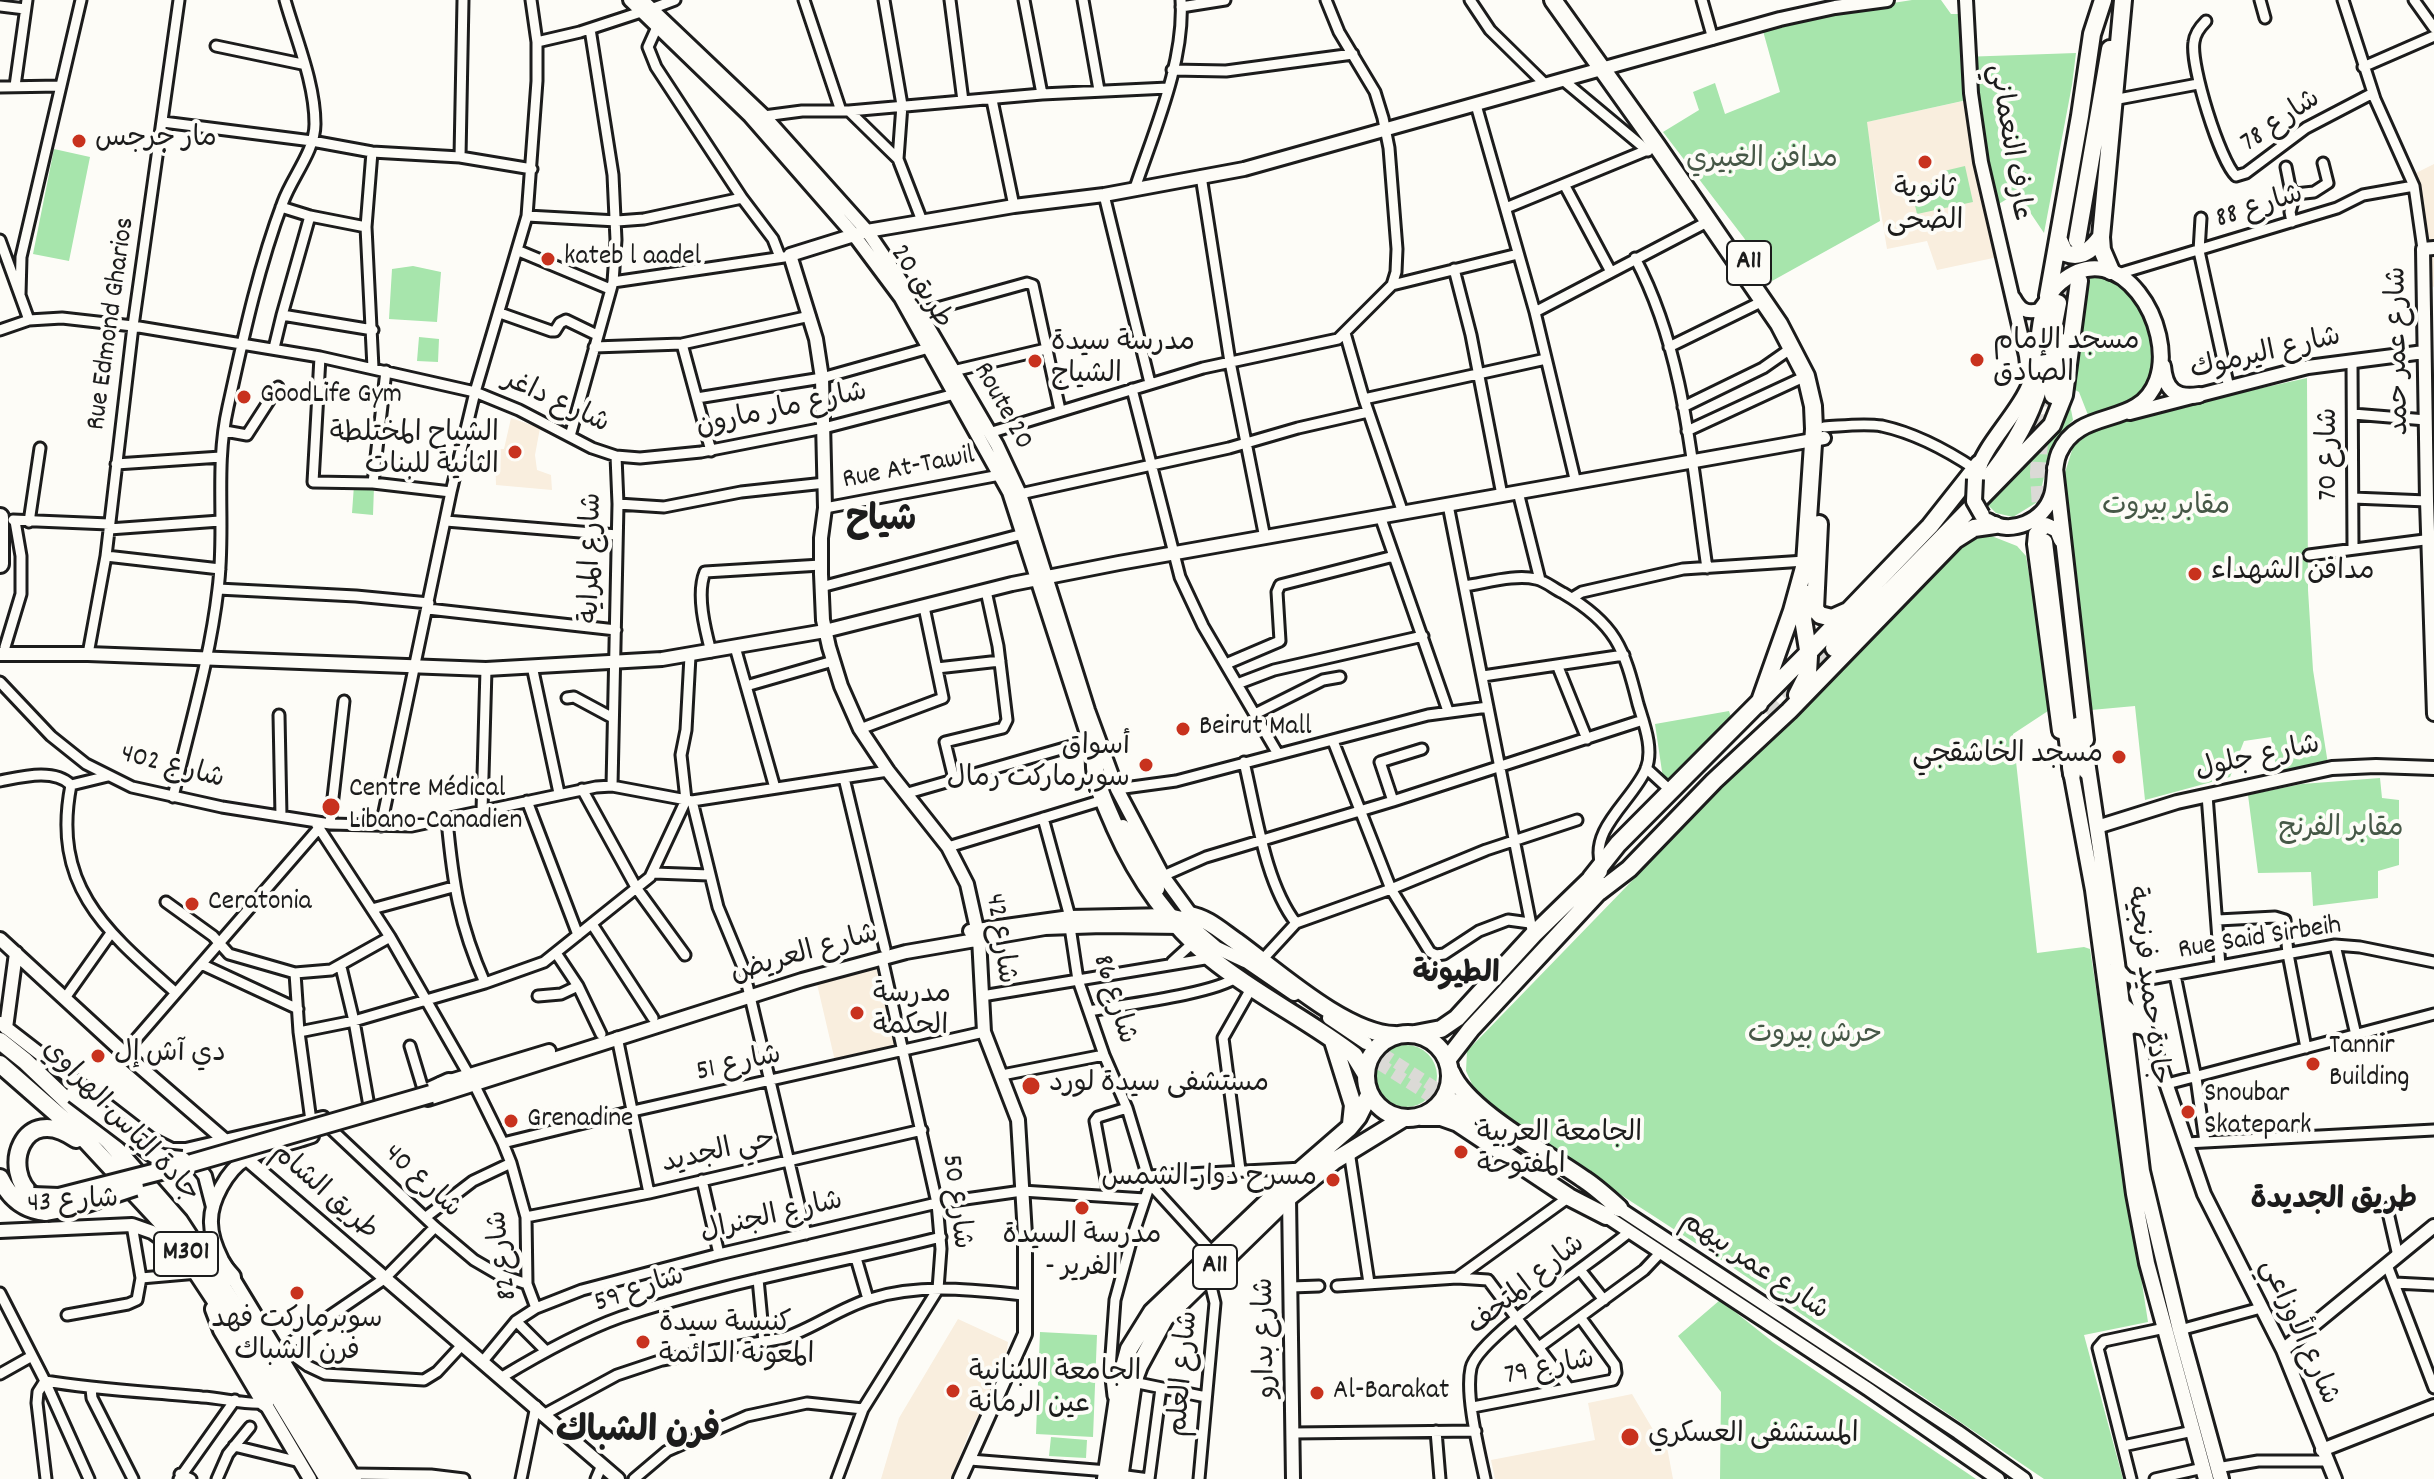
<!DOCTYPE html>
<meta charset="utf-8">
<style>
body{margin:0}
canvas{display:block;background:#fdfcf7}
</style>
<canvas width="2434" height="1479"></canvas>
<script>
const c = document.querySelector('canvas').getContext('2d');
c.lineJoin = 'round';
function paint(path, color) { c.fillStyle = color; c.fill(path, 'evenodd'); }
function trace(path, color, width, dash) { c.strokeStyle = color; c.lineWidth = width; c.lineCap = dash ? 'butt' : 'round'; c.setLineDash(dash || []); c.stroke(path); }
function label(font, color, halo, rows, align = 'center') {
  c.font = font + ' Dekko,"Playpen Sans Arabic",sans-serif'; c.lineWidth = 8; c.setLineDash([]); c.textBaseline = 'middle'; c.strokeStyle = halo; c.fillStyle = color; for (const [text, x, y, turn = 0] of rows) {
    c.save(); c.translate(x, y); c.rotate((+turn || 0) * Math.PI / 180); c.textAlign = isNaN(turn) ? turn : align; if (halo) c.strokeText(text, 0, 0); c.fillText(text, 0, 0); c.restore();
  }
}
paint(new Path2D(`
 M1968 100 1998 257 1937 270 1927 241 1887 249 1866 122Z
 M2434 164V287L2432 286 2425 223 2414 174Z
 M511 418 540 428 535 455 537 470 551 475 552 490 496 485 495 449H504Z
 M880 966 896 1041 894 1045 835 1061 817 984Z
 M958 1319 1008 1342 1005 1365 969 1433 951 1479H881L899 1418Z
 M1632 1394 1655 1433 1664 1431 1673 1479H1495L1491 1460 1595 1440 1588 1403Z`), '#f9eede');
paint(new Path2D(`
 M1912 0H1941L1951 14H1959L1962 57 2076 53 2072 85 2044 233 2017 193 1987 211 1967 100 1867 122 1880 221 1772 281 1744 238 1663 132 1699 110 1693 92 1715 83 1725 114 1780 92 1763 31 1848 10Z
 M54 149 90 157 69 261 33 254Z
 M1965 166 1973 202 1917 214 1911 188 1946 180 1944 171Z
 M413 266 441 272 437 322 389 319 392 269Z
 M2096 275C2104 277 2113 279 2120 283 2151 303 2170 367 2140 395 2127 408 2106 411 2088 415L2079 392 2071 388 2083 277Z
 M419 337 439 339 438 362 417 361Z
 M2307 378 2308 590 2313 670 2328 764 2277 773 2271 737 2244 741 2230 777 2145 800 2135 706 2091 710 2062 482 2073 447 2100 424Z
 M2068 394 2073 420C2051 443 2045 470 2039 501L2013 517 1996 513 1983 500Z
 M354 485 374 487 373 515 352 513Z
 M1989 535 2017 546 2026 556 2051 709 2013 734 2037 953 2084 947 2090 949 2148 1322 2084 1335 2123 1479H2044L1732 1267 1481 1104 1466 1071 1467 1051 1752 757 1754 758 1964 544 1974 536Z
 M1729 711 1732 720 1664 785 1655 724Z
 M2380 778 2382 798 2399 800V865L2378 871V898L2313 906 2311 872 2258 873 2248 795 2302 784Z
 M1375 1076a31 31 0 1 1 62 0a31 31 0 1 1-62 0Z
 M1720 1300 1773 1342 1976 1479H1720L1721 1392 1678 1336Z
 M1040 1332 1097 1335 1093 1437 1036 1434Z
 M1051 1437 1087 1440 1086 1458 1049 1456Z`), '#a7e5ac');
trace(new Path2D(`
 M1366 1043 1454 1100
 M1348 1044 1449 1108`), '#dbdad6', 12, [12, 6]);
trace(new Path2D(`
 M2067 306 2077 244
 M2041 526 2038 473 2043 392
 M1768 715 1834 648`), '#dbdad6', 16, [16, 8]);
const street = new Path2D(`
 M804 0 841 111
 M884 0 902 105 898 159 922 221
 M950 0 963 101
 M1024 0 1042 94
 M1083 0 1099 90
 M1470 0 1490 30 1546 85
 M1702 0 1713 39
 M2260 0 2265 18
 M2343 0 2375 99 2414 186 2423 249
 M2414 0 2434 28
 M0 6 25 9
 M1181 7 1225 0
 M651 9 675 0
 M2206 21C2200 27 2195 33 2194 42 2190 65 2220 161 2236 176L2246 173 2306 128 2373 93
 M657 27 648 47 656 67 742 198 773 239 780 257
 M537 42 580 32 641 12
 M216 46 302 64
 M2363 67 2434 36
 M1172 70 1226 71 1353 54
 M1563 80 1648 151
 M15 86 27 0
 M0 87 61 86
 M992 100 1014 206
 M2113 100 2198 84
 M1476 105 1535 312 1576 483
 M849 111 898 159
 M764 116 802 111H849L1042 94 1168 88
 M163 122 312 141 372 152 460 157 532 169
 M372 152 366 227 373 368
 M460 157 463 0
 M2286 167 2290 187 2295 194
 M1201 176 1230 362 1265 538
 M1565 186 1611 272
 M1135 188C1154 131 1185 61 1181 0
 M1104 195 1150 383
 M281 207 310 216 366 227
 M1506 208 1657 146
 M310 216 282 315 373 330
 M527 216 617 221 644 219 742 198
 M2201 218 2199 251 2229 388
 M2292 222 2290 212 2295 194 2314 192 2328 183 2323 163
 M0 240 29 320
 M519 251 610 289
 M1635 258C1685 352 1692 465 1707 568
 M1454 269 1471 335 1502 495
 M2118 274 2337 208 2363 195 2414 186
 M613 282 784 257
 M1392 285 1518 254
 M20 295 21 257 81 0
 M1535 312 1709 221
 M500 313 551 331H555L560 323 566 320 597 335
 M919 313 1027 283 1033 285 1060 410
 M0 330 29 320 62 318 133 326 320 357 475 392 519 410 592 448 616 456 640 458 701 452 824 428 955 394
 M1345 333 1364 399 1403 513
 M682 344 711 451
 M594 347 682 344 810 316
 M1669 347 1763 301
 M274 348 282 315
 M320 357 313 482 373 483 451 492
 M2352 361 2353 548
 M953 371 1046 349
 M1132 389 1180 577 1203 626 1278 754
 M697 398 822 378 929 348
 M1364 399 1546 359
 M1683 407 1763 368 1793 347
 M2353 414 2426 420
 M1824 427C1843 426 1863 423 1882 426 1914 433 1948 451 1975 469
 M225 431 247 435 278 387
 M1687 431 1806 376
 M989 433 1203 368 1338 339 1392 285 1396 272 1397 249 1389 148 1383 118 1375 92 1339 32 1326 0
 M570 436 613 282 616 240 613 175 590 29
 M116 464 221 457
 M373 483 386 371
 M1518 492 1540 580
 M1020 494 1229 448 1298 428 1368 412
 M2353 498 2427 501
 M618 504 664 507 741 492 825 483
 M1448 505 1533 935
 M825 508 1000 475
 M1380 516 1448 711
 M13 520 109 524
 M446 521 617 535
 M29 522 40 448
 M109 529 220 521
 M2309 555 2432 539
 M106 556 220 569
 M1464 586C1486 583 1515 574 1536 579 1546 581 1554 589 1563 593 1616 624 1624 648 1638 704 1644 724 1654 749 1646 769 1633 800 1589 829 1601 865
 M821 587 1023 534
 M218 589 356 596 429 603
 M1572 598 1582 592 1683 569 1805 561
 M428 609 616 630
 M5 647 21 594V556L15 521
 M735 647 775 788
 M711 652C705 629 696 594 705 572L821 565
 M88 654 106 556 133 326 179 0
 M1226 664 1280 641 1277 592 1280 585 1394 556
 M532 666 559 793
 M1558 667 1587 739
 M937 668 1000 661
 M1483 676 1624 655
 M0 682 51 736 86 764 132 787 222 807 330 824 412 826 596 787 612 786 692 801 888 771
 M1237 684 1274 670 1423 636
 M746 686 833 661
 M567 698 574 697 613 718
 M1255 714 1323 680 1340 677
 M279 715 281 816
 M860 729 943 698 924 607
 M1333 741 1391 889 1430 952 1436 955 1444 954 1479 931 1508 920 1530 923
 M1244 762C1256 812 1265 883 1296 923
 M1646 768 1671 791
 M108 776 71 785C51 887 107 932 175 992
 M844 778 885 949
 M954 779 945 742 1003 728 1007 720 998 646 986 591
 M0 781C21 777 54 768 71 785
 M612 786 618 504 616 456
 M582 789 637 889 685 955
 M1117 789 1176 781 1428 715 1488 707
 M908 793 1089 741
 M2207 795 2220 966
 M173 797C189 728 210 659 218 589 226 529 214 468 228 407 243 339 258 268 283 202 292 177 315 151 315 124 315 83 296 39 285 0
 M527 801 578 935
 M692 801 718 907 742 965 748 988 806 1234
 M1393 801 1380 762 1422 749
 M482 811 486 669
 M1043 818 1070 917
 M447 820C453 884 459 924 485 983
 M315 822 390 937 474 1084 503 1143 511 1163 526 1217 527 1284 536 1308
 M330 824 344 701
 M381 826 451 492 475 392 527 216 537 81V42L531 0
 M948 847 1103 800
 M654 873 709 875
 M1163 876 1206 857 1393 801 1643 720
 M166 902 213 936 229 954 295 973 331 970 390 937
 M372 909 453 887
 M2218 920 2275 917 2285 920 2288 954 2306 1048
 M592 924 653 1018
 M1070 927 1078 980 1104 1055 1127 1108 1150 1184 1132 1238 1115 1300 1110 1369 1113 1396
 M2335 945 2356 1035
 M556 953 578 986 601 1034
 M1262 960 1296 923 1391 889 1486 850 1577 820
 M1172 962 1195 941
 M201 964 298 1009
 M341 967 354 1021 369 1106
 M2119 968 2127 977 2139 981 2335 945 2360 947 2434 962
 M295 973 299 1032 311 1121
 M2175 975 2196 1078 2205 1142
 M2139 981 2134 992 2144 1022
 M538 996 561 994 578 986
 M982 996 1211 958
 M65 998 111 933
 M1089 1011C1121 1005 1214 994 1237 977
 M299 1032 354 1021 485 983 544 962 650 877 686 800 681 755 686 730 690 656
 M617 1037 649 1193
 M410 1046 423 1089
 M124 1053 319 828
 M1002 1075 1104 1055
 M2167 1084 2434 1014
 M331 1129 435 1227 474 1260 498 1274 527 1284
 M503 1143 633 1111 984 1032
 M2186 1143 2434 1130
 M1349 1151 1369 1283
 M1240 1170 1223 1038 1252 987
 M1149 1176 1303 1168
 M702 1180 719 1254
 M1150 1184 1213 1253
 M1109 1196 1095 1121 1098 1117 1127 1108
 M2387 1208 2398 1256
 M426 1217 473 1181 511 1163
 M526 1217 649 1193 922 1130
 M856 1258 868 1299
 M2387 1265 2434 1388
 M1581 1271 1604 1300
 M141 1278 198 1273
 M1457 1278 1569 1197
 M758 1279 764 1342
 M2395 1283 2434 1285
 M1337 1286 1457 1278 1488 1280 1568 1387
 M1291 1287 1319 1286
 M0 1293 45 1381 89 1479
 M67 1315 128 1304 137 1300 141 1278 132 1225
 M516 1321 545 1350
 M2180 1330 2261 1308
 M1539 1347 1644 1270 1660 1253
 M283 1348 384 1279 435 1227
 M277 1352 283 1348 308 1366 325 1374 424 1380 437 1372 462 1345
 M483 1361 516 1321 536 1308 582 1290 719 1254 937 1203 1022 1191 1145 1199
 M0 1374 32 1356
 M502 1377C540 1354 579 1332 621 1317 725 1282 835 1264 941 1237
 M1133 1382 1206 1397
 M91 1389 92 1398 133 1479
 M1473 1407 1613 1380 1616 1373 1615 1365 1580 1317
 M545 1414 617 1375 662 1360 784 1338C814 1328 840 1308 870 1299 920 1283 974 1290 1025 1295
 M1436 1431 1440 1479
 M1293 1433 1476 1431
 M234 1446 300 1462
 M2123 1446 2193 1431
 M970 1460 1108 1471
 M2217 1468 2258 1461H2326
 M180 1474 191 1479
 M352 1474 431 1475 464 1479
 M1119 1475 1149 1479
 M46 1479 37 1403 38 1392 45 1381C98 1390 150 1392 202 1397 223 1398 245 1405 265 1403
 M179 1479 235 1400
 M217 1479 228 1454 250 1427
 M521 1479 536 1406
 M596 1479 602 1465
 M634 1479 667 1451 747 1416 807 1403 863 1409
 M837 1479 863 1409 938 1289 941 1249 937 1203 882 958
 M1149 1479 1161 1388
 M1199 1479 1215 1303 1208 1274
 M1485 1479C1479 1450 1465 1396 1471 1368 1477 1338 1599 1258 1629 1232
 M2131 1479 2098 1348 2104 1341 2165 1328
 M2155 1479 2203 1468`);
const secondary = new Path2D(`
 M630 0 750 116 854 235 901 298 1009 492 1097 765
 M642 0 764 116 867 231 903 284 997 445 1020 494 1088 710 1117 789 1163 876 1195 920
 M1966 0 1971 93 1981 162 2026 356 2029 382
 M2434 248 2423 249 2427 501 2434 714
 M2014 298C2020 309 2026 314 2039 310L2045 302
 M2130 413 2308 367 2424 352
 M0 654H88L486 669 662 659 825 631 1012 584 1119 563 1824 438
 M1123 826 1158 889
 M2097 827 2177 802 2332 768 2376 766 2434 768
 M970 931 1070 917 1169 915 1182 918 1217 948 1245 961
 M0 939 124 1053 228 1143
 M1240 957 1294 994
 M2120 1001 2134 1014 2150 1036 2204 1194 2283 1350 2335 1479
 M1329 1018 1366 1043
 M0 1023 150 1139 172 1150H186L323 1118
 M6 1028 16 953
 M440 1084 549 1051
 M428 1099 802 980 906 952 1045 928 1103 926 1182 927
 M1454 1100 1491 1125
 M1449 1108 1469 1122
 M312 1136C292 1143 262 1149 246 1159 227 1170 210 1202 211 1223 211 1236 216 1248 222 1260L355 1479
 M242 1155 618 1479
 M190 1157 205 1176 213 1207
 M1289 1197 1293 1479
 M1614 1205 1958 1432 2024 1479
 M1600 1212 1868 1389 1998 1479
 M0 1231 132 1225 152 1232 181 1252
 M2283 1350 2434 1226
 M265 1403 310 1479
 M2322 1450 2434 1406
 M960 1479 1025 1334V1235L1018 1120 984 1032 979 938 967 884 948 847 888 771 860 729 841 686 829 647 823 620 821 574V538L825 508 822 378 816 339 790 255 867 231 1014 206 1104 195 1244 169 1780 19 1835 7 1887 0`);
const primary = new Path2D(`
 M2163 366C2165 389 2175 399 2199 395
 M2055 468 2086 740
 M1977 473C1984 444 2020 413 2032 379 2042 348 2033 304 2061 282 2120 233 2176 327 2157 380 2139 430 2080 405 2059 453 2053 467 2056 482 2052 495 2044 521 2011 536 1988 521
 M2060 731 2035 544 2036 534 2046 525 2057 530 2061 540
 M2087 761 2117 963 2142 1171 2180 1330 2221 1479
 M2070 766 2093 890 2134 1194 2147 1263 2206 1479
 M2125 1030 2133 1025 2144 1027`);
const highway = new Path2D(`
 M1553 0 1657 146 1779 324 1806 376 1813 406 1814 429 1805 564 1792 611 1759 704
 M2059 240 2065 253C2082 259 2091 250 2101 237
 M2077 240 2110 49
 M2111 271 2102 250 2101 237 2123 0
 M2048 296 2080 116 2092 34 2103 0
 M2053 395 2061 342
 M1986 481C2036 421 2044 377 2058 303
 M0 517V564
 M1819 524 1815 609 1820 615 1832 618 1850 610
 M2044 542 2072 774
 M1834 648 2052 425 2064 395 2079 281
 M1797 695 1808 673 1809 656 1803 619 1808 594
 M2077 726 2087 771
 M1095 758C1093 782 1106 805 1115 827 1137 877 1170 924 1212 959 1256 995 1309 1020 1354 1055L1365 1073
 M1591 878 1618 844 1808 653 1930 526 1979 464
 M1599 892 1629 869 1714 781 1789 711 1955 540 1974 528 1995 525
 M1189 915C1208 918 1222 932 1237 942 1277 971 1346 1034 1395 1035
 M1366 1076a42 42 0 1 1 84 0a42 42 0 1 1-84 0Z
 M1415 1034 1441 1029 1457 1018 1533 935 1599 871
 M0 1041 25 1061 109 1141 179 1221 281 1377 343 1479
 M1333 1041 1353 1105 1351 1124
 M1447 1060 1471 1029 1604 886
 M0 1064 81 1135 169 1230 270 1383 328 1479
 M1451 1072C1467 1111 1549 1154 1585 1180 1597 1188 1608 1198 1619 1208
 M427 1092 449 1082
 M1421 1117H1441L1458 1123 1569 1197 1606 1216
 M0 1178C9 1197 24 1210 46 1212
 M33 1196C0 1171 22 1101 76 1139
 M213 1255 232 1277
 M214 1309 222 1330 265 1403
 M1106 1479 1121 1378 1129 1349 1152 1312 1303 1168 1349 1128 1358 1117 1369 1095
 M1119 1479 1133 1382 1139 1366 1165 1318 1289 1197 1334 1161 1404 1118`);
trace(street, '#1c1c1c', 15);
trace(secondary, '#1c1c1c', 18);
trace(primary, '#1c1c1c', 20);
trace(highway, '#1c1c1c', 22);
trace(street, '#fdfcf7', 9);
trace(secondary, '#fdfcf7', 12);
trace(primary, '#fdfcf7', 14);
trace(highway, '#fdfcf7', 16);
const primaryBridge = new Path2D(`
 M1975 479 1974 501 1982 515`);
const highwayBridge = new Path2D(`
 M74 1094 152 1153 162 1158 182 1160
 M33 1196 59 1197 192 1163 431 1094
 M46 1212 78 1206 135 1187`);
trace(primaryBridge, '#1c1c1c', 20, []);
trace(highwayBridge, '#1c1c1c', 22, []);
trace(primaryBridge, '#fdfcf7', 14);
trace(highwayBridge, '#fdfcf7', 16);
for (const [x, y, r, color] of [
 [79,141,8,"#c8321e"],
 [1925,162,8,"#c8321e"],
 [548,259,8,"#c8321e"],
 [1977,360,8,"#c8321e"],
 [1035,361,8,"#c8321e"],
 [244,397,8,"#c8321e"],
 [515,452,8,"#c8321e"],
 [2195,574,8,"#c8321e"],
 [1183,729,8,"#c8321e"],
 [2119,757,8,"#c8321e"],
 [1146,765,8,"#c8321e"],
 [331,807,10,"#c8321e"],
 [192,904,8,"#c8321e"],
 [857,1013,8,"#c8321e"],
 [98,1056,8,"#c8321e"],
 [2313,1064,8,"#c8321e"],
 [1031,1086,10,"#c8321e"],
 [2188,1112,8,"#c8321e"],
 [511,1121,8,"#c8321e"],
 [1461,1152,8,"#c8321e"],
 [1333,1180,8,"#c8321e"],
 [1082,1208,8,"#c8321e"],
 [297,1293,8,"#c8321e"],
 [643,1342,8,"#c8321e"],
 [953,1391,8,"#c8321e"],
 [1317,1393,8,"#c8321e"],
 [1630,1437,10,"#c8321e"]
]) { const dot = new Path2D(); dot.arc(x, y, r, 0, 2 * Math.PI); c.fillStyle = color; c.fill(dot); trace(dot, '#fdfcf7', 3); }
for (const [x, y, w] of [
 [1749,263,44],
 [186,1254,64],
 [1215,1267,44]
]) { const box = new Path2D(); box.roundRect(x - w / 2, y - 22, w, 44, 6); c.fillStyle = '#fdfcf7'; c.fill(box); trace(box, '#1c1c1c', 2); }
label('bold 26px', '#1c1c1c', null, [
 ["A11",1749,263],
 ["M301",186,1254],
 ["A11",1215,1267]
]);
label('28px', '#1c1c1c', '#fdfcf7', [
 ["شارع 78",2282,123,-34],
 ["عارف النعماني",2007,143,81],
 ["شارع 88",2260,209,-17],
 ["طريق 20",919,288,58],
 ["Rue Edmond Gharios",113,324,-82],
 ["شارع عمر حمد",2401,351,-91],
 ["شارع اليرموك",2266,356,-13],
 ["شارع داغر",555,404,25],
 ["Route 20",1001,407,61],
 ["شارع مار مارون",782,412,-12],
 ["شارع 70",2331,454,-90],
 ["Rue At-Tawil",909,470,-11],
 ["شارع المراية",594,558,-89],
 ["شارع جلول",2258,760,-12],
 ["شارع 402",172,769,15],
 ["شارع 42",998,939,82],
 ["Rue Said Sirbeih",2260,940,-9],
 ["شارع العريض",805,956,-16],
 ["جادة حميد فرنجية",2145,986,83],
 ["شارع 86",1112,1000,73],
 ["شارع 51",739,1066,-12],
 ["جادة الياس الهراوي",119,1123,46],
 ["حي الجديد",719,1154,-13],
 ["شارع 40",421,1183,43],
 ["طريق الشام",323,1194,41],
 ["شارع 50",954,1202,83],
 ["شارع 43",73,1204,-3],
 ["شارع الجنرال",772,1219,-13],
 ["شارع 82",505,1255,-97],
 ["شارع عمر بيهم",1753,1268,34],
 ["شارع المتحف",1528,1287,-39],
 ["شارع 59",640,1292,-18],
 ["شارع الأوزاعي",2297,1333,66],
 ["شارع بدارو",1268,1338,-91],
 ["شارع 79",1550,1370,-11],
 ["شارع العلم",1186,1374,-85]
]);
label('28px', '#1c1c1c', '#fdfcf7', [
 ["مار جرجس",95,141],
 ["ثانوية",1925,192,"center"],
 ["الضحى",1925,224,"center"],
 ["kateb l aadel",564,259],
 ["مسجد الإمام",1993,344],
 ["الصادق",1993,376],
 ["مدرسة سيدة",1051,345],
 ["الشياح",1051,377],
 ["GoodLife Gym",260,397],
 ["الشياح المختلطة",499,436,"right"],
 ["الثانية للبنات",499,468,"right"],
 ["مدافن الشهداء",2211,574],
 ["Beirut Mall",1199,729],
 ["أسواق",1130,749,"right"],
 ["سوبرماركت رمال",1130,781,"right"],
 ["مسجد الخاشقجي",2103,757,"right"],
 ["Centre Médical",349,791],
 ["Libano-Canadien",349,823],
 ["Ceratonia",208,904],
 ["مدرسة",873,997],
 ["الحكمة",873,1029],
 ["Tannir",2329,1048],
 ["Building",2329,1080],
 ["دي آش إل",114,1056],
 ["مستشفى سيدة لورد",1049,1086],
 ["Snoubar",2204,1096],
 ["Skatepark",2204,1128],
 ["Grenadine",527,1121],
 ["الجامعة العربية",1477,1136],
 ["المفتوحة",1477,1168],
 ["مسرح دوار الشمس",1317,1180,"right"],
 ["مدرسة السيدة",1082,1238,"center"],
 ["- الفرير",1082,1270,"center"],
 ["سوبرماركت فهد",297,1322,"center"],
 ["فرن الشباك",297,1354,"center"],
 ["كنيسة سيدة",659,1326],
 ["المعونة الدائمة",659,1358],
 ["الجامعة اللبنانية",969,1375],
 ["عين الرمانة",969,1407],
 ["Al-Barakat",1333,1393],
 ["المستشفى العسكري",1648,1437]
], 'left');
label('28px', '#465847', '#fdfcf7', [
 ["مدافن الغبيري",1762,162],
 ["مقابر بيروت",2166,509],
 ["مقابر الفرنج",2341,831],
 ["حرش بيروت",1815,1037]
]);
label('bold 30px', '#1c1c1c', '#fdfcf7', [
 ["الطيونة",1456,977],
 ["طريق الجديدة",2334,1203]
]);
label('bold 36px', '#1c1c1c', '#fdfcf7', [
 ["شياح",881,524],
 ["فرن الشباك",638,1435]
]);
</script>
